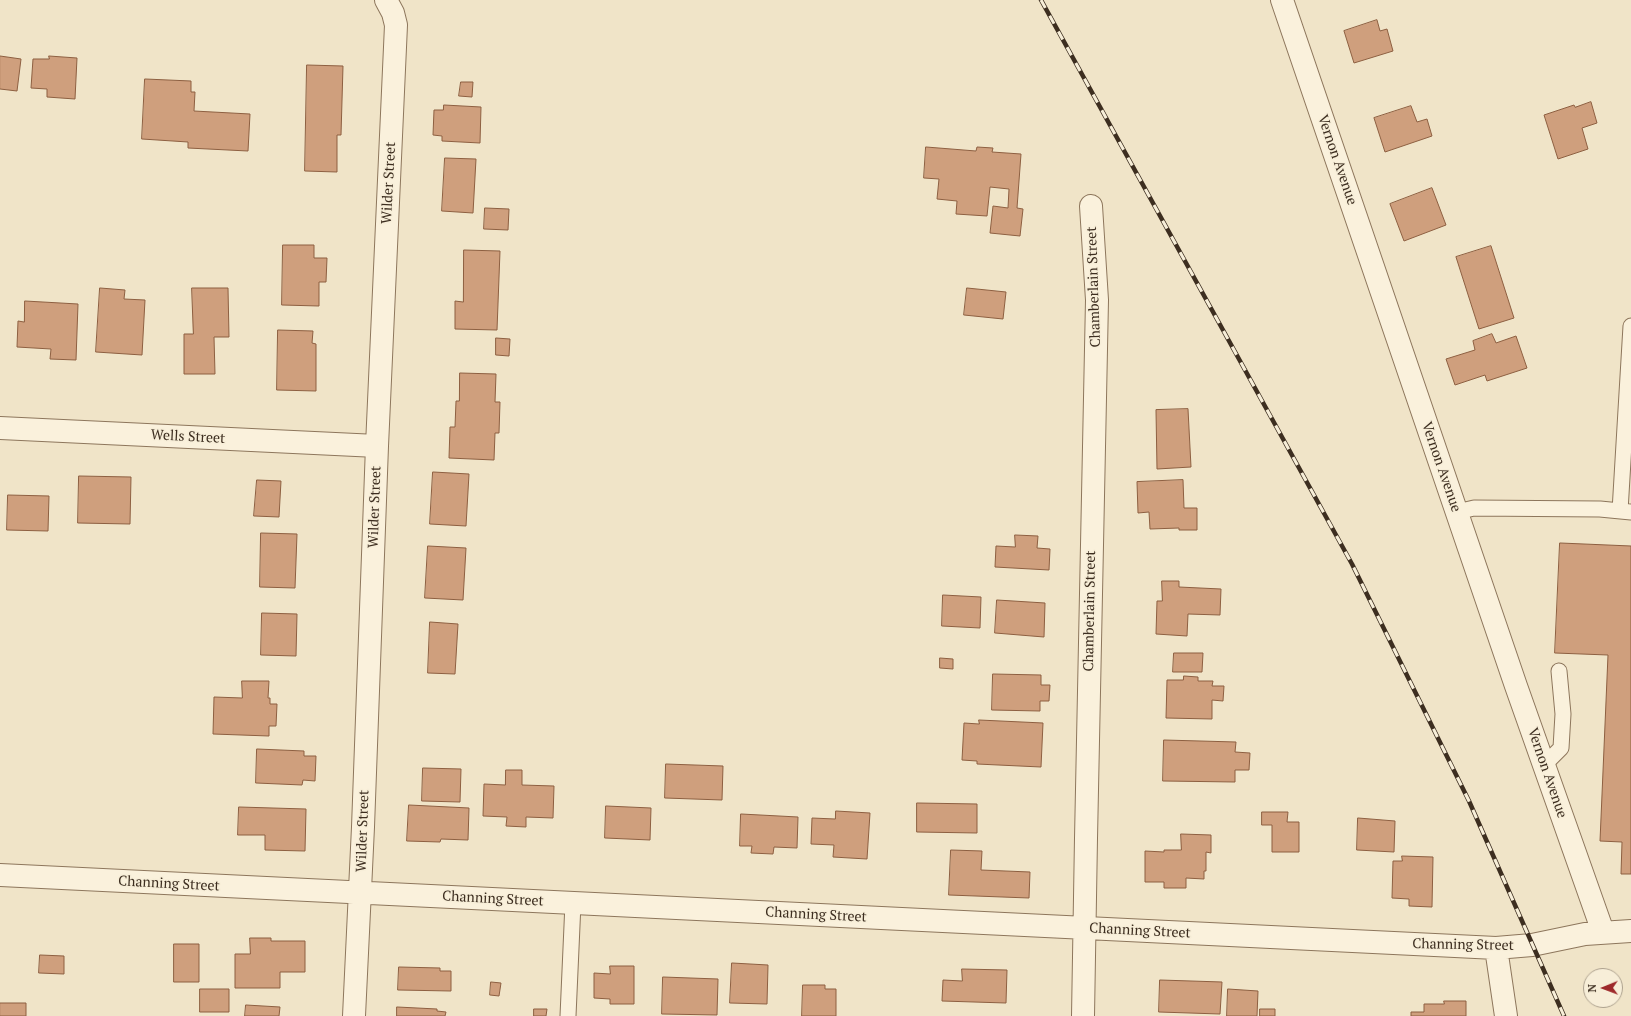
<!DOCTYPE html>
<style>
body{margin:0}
#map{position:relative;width:1631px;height:1016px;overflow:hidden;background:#f0e4c8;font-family:"PT Serif",serif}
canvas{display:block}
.north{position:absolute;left:1583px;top:968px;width:40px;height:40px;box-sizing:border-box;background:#f7eed8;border:1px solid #ada18e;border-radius:50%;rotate:269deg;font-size:11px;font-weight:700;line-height:16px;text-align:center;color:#3d2e20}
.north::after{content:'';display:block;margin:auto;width:14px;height:18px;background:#9e2a2b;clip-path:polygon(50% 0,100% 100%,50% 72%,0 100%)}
</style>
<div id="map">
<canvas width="1631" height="1016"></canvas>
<div class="north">N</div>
</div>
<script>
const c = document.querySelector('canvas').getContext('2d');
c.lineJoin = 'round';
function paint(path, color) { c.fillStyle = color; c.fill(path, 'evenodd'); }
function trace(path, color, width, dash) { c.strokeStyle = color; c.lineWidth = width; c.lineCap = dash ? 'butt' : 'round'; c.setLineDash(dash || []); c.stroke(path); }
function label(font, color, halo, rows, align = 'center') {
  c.font = font + ' "PT Serif",serif'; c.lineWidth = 3; c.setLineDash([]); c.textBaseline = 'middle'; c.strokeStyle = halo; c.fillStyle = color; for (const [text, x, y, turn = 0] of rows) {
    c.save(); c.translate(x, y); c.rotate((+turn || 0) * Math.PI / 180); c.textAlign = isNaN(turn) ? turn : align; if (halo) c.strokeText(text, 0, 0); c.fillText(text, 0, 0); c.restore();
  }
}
const building = new Path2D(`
 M1377 20 1380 31 1387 29 1393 51 1354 63 1344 31Z
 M0 56 21 59 17 91 0 89Z
 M49 56 77 58 75 99 47 97V89L31 88 33 59H49Z
 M307 65 343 66 341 135H337V172L305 171Z
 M145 79 191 81V92H195L194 111 250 114 248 151 188 148V142L142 139Z
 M461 82H473L472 97 459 96Z
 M1591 102 1597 123 1582 128 1588 149 1558 159 1544 115 1574 105 1575 107Z
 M444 105 481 107 480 143 442 141V136L433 135 434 110H443Z
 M1411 106 1417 122 1427 119 1432 136 1385 152 1374 118Z
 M926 147 976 151 977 147 993 148 992 152 1021 154 1017 208 1023 209 1020 236 990 233 993 206 1008 208 1009 189 990 187 987 216 956 214 957 201 937 199 939 179 924 178Z
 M445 158 476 159 473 213 442 211Z
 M1432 188 1446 225 1404 241 1390 204Z
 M485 208 509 209 508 230 484 229Z
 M283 245H314V258H327L326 282H319V306L282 305Z
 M1491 246 1514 318 1479 329 1456 257Z
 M464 250 500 251 497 330 455 329V301L463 302Z
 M100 288 125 290 124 299 145 300 142 355 96 352Z
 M192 288H228L229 337H214L215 374H184V334H193Z
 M967 288 1006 292 1003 319 964 315Z
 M25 301 78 304 76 360 50 359 51 349 17 347 18 321 24 322Z
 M278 330 313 331 312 343 316 344V391L277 390Z
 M1492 334 1496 343 1516 336 1527 368 1487 381 1485 375 1455 385 1446 359 1475 350 1473 341Z
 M496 338 510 339 509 356 496 355Z
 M460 373 496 374 495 402H500L499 433H495L494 460 449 458 450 427H455L456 401H459Z
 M1188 409 1191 467 1157 469 1156 410Z
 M433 472 469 474 466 526 430 524Z
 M79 476 131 477 130 524 78 523Z
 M257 480 281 481 279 517 254 516Z
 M1183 480 1184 508H1197V530H1179V528L1150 529 1149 512 1138 513 1137 482Z
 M8 495 49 496 48 531 7 530Z
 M261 533 297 534 295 588 260 587Z
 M1015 535 1038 536 1037 548 1050 549 1049 570 995 567 996 546 1015 547Z
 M1560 543 1631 546V874H1621L1622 842 1600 841 1608 655 1555 653Z
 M428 546 466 548 463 600 425 598Z
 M1162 581H1179V587L1221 589 1220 615 1188 614 1187 636 1156 634 1157 601H1162Z
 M943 595 981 597 980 628 942 626Z
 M997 600 1045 603 1044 637 995 633Z
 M262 613 297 614 296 656 261 655Z
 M430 622 458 624 455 674 428 673Z
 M1174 653H1203L1202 672H1173Z
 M940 658 953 659V669L940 668Z
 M993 674 1041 675V685H1050L1049 701H1040V711L992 710Z
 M1184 676 1198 677V681H1213L1212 686H1224L1223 701 1212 700V719L1166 718 1167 680H1183Z
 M242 681H269L268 698H270V704H277L276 726H269V736L213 734 214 697 242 698Z
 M979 720 1043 723 1041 767 977 764V761L962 760 964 723 979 724Z
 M1164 740 1236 742 1235 752 1250 753 1249 770H1235V782L1163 781Z
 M257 749 304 751V756H316L315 781 303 780 302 785 256 783Z
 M666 764 723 766 722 800 665 798Z
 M423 768 461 769 460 802 422 801Z
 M506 770H522V785L554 786 553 818 526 817V827L506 826 507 817 483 816 484 784 505 785Z
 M917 803 977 804V833L917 832Z
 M409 805 469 808 468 840 441 839 440 842 407 841Z
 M606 806 651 808 650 840 605 838Z
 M239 807 306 809 305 851 265 850V835H238Z
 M836 811 870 813 867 859 833 857 834 845 811 844 812 818 835 819Z
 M1262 812H1288L1287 822H1299V852H1272V825H1262Z
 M741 814 798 817 797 848 774 847 773 854 751 853 752 846H740Z
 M1358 818 1395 821 1394 852 1357 850Z
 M1181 834 1211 835V853L1206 852V871H1204V879L1186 878V888H1164V882H1145V851L1164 852V850H1181Z
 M951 850 982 851 981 870 1030 872 1029 898 949 895Z
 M1402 856 1433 857 1432 907 1409 906V899L1392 898 1393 861H1402Z
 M250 938H271V941H305V972H280V988H235V954H250Z
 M174 944H199V982H174Z
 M40 955 64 956V974L39 973Z
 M732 963 768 965 767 1004 730 1003Z
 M610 966H634V1004H610V999L594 998V973L610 974Z
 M399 967 440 968V971H451V991L398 990Z
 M962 969 1007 970 1006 1003 942 1001 943 980 962 981Z
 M663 977 718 979 717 1015 662 1014Z
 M1160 980 1222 982 1220 1014 1159 1012Z
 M491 982 501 983 499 996 490 995Z
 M803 985H825V989H836V1016H802Z
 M200 989H229V1012H200Z
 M1228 989 1258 991 1257 1016H1227Z
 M1444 1001H1466V1016H1411V1012H1424V1004H1444Z
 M0 1003H26V1016H0Z
 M246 1005 280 1007 279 1016H245Z
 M397 1007 437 1009V1011L446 1012 445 1016H397Z
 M534 1009H547L546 1016H534Z
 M1260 1009H1275V1016H1260Z`);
paint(building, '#cf9f7d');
trace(building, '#8d5f41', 1);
const service = new Path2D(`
 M1620 511 1631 326
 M1457 512 1474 508 1600 509 1631 512
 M1544 765 1561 748 1563 714 1559 671
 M568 1016 573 903`);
const minor = new Path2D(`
 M1282 0 1516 686 1603 932
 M0 428 377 446
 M0 875 1496 948 1532 945 1585 934 1631 931
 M1496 948 1506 1016
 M354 1016 363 827 377 446 396 25 393 13 386 0
 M1083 1016 1086 838 1097 300 1091 206`);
trace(service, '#8d765c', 17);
trace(minor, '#8d765c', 24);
trace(service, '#faf1dc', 15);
trace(minor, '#faf1dc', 22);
const rail = new Path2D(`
 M1041 0 1352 564 1469 801 1564 1016`);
trace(rail, '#3d2e20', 4.5);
trace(rail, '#f7eed8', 3, [9]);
label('14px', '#3d2e20', '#f7eed8', [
 ["Vernon Avenue",1337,160,71],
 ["Wilder Street",389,183,-87],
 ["Chamberlain Street",1094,287,-92],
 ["Wells Street",188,437,3],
 ["Vernon Avenue",1441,467,71],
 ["Wilder Street",375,507,-88],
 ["Chamberlain Street",1090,611,-89],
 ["Vernon Avenue",1547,773,71],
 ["Wilder Street",363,831,-88],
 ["Channing Street",169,884,3],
 ["Channing Street",493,899,3],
 ["Channing Street",816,915,3],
 ["Channing Street",1140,931,3],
 ["Channing Street",1463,945,1]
]);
</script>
